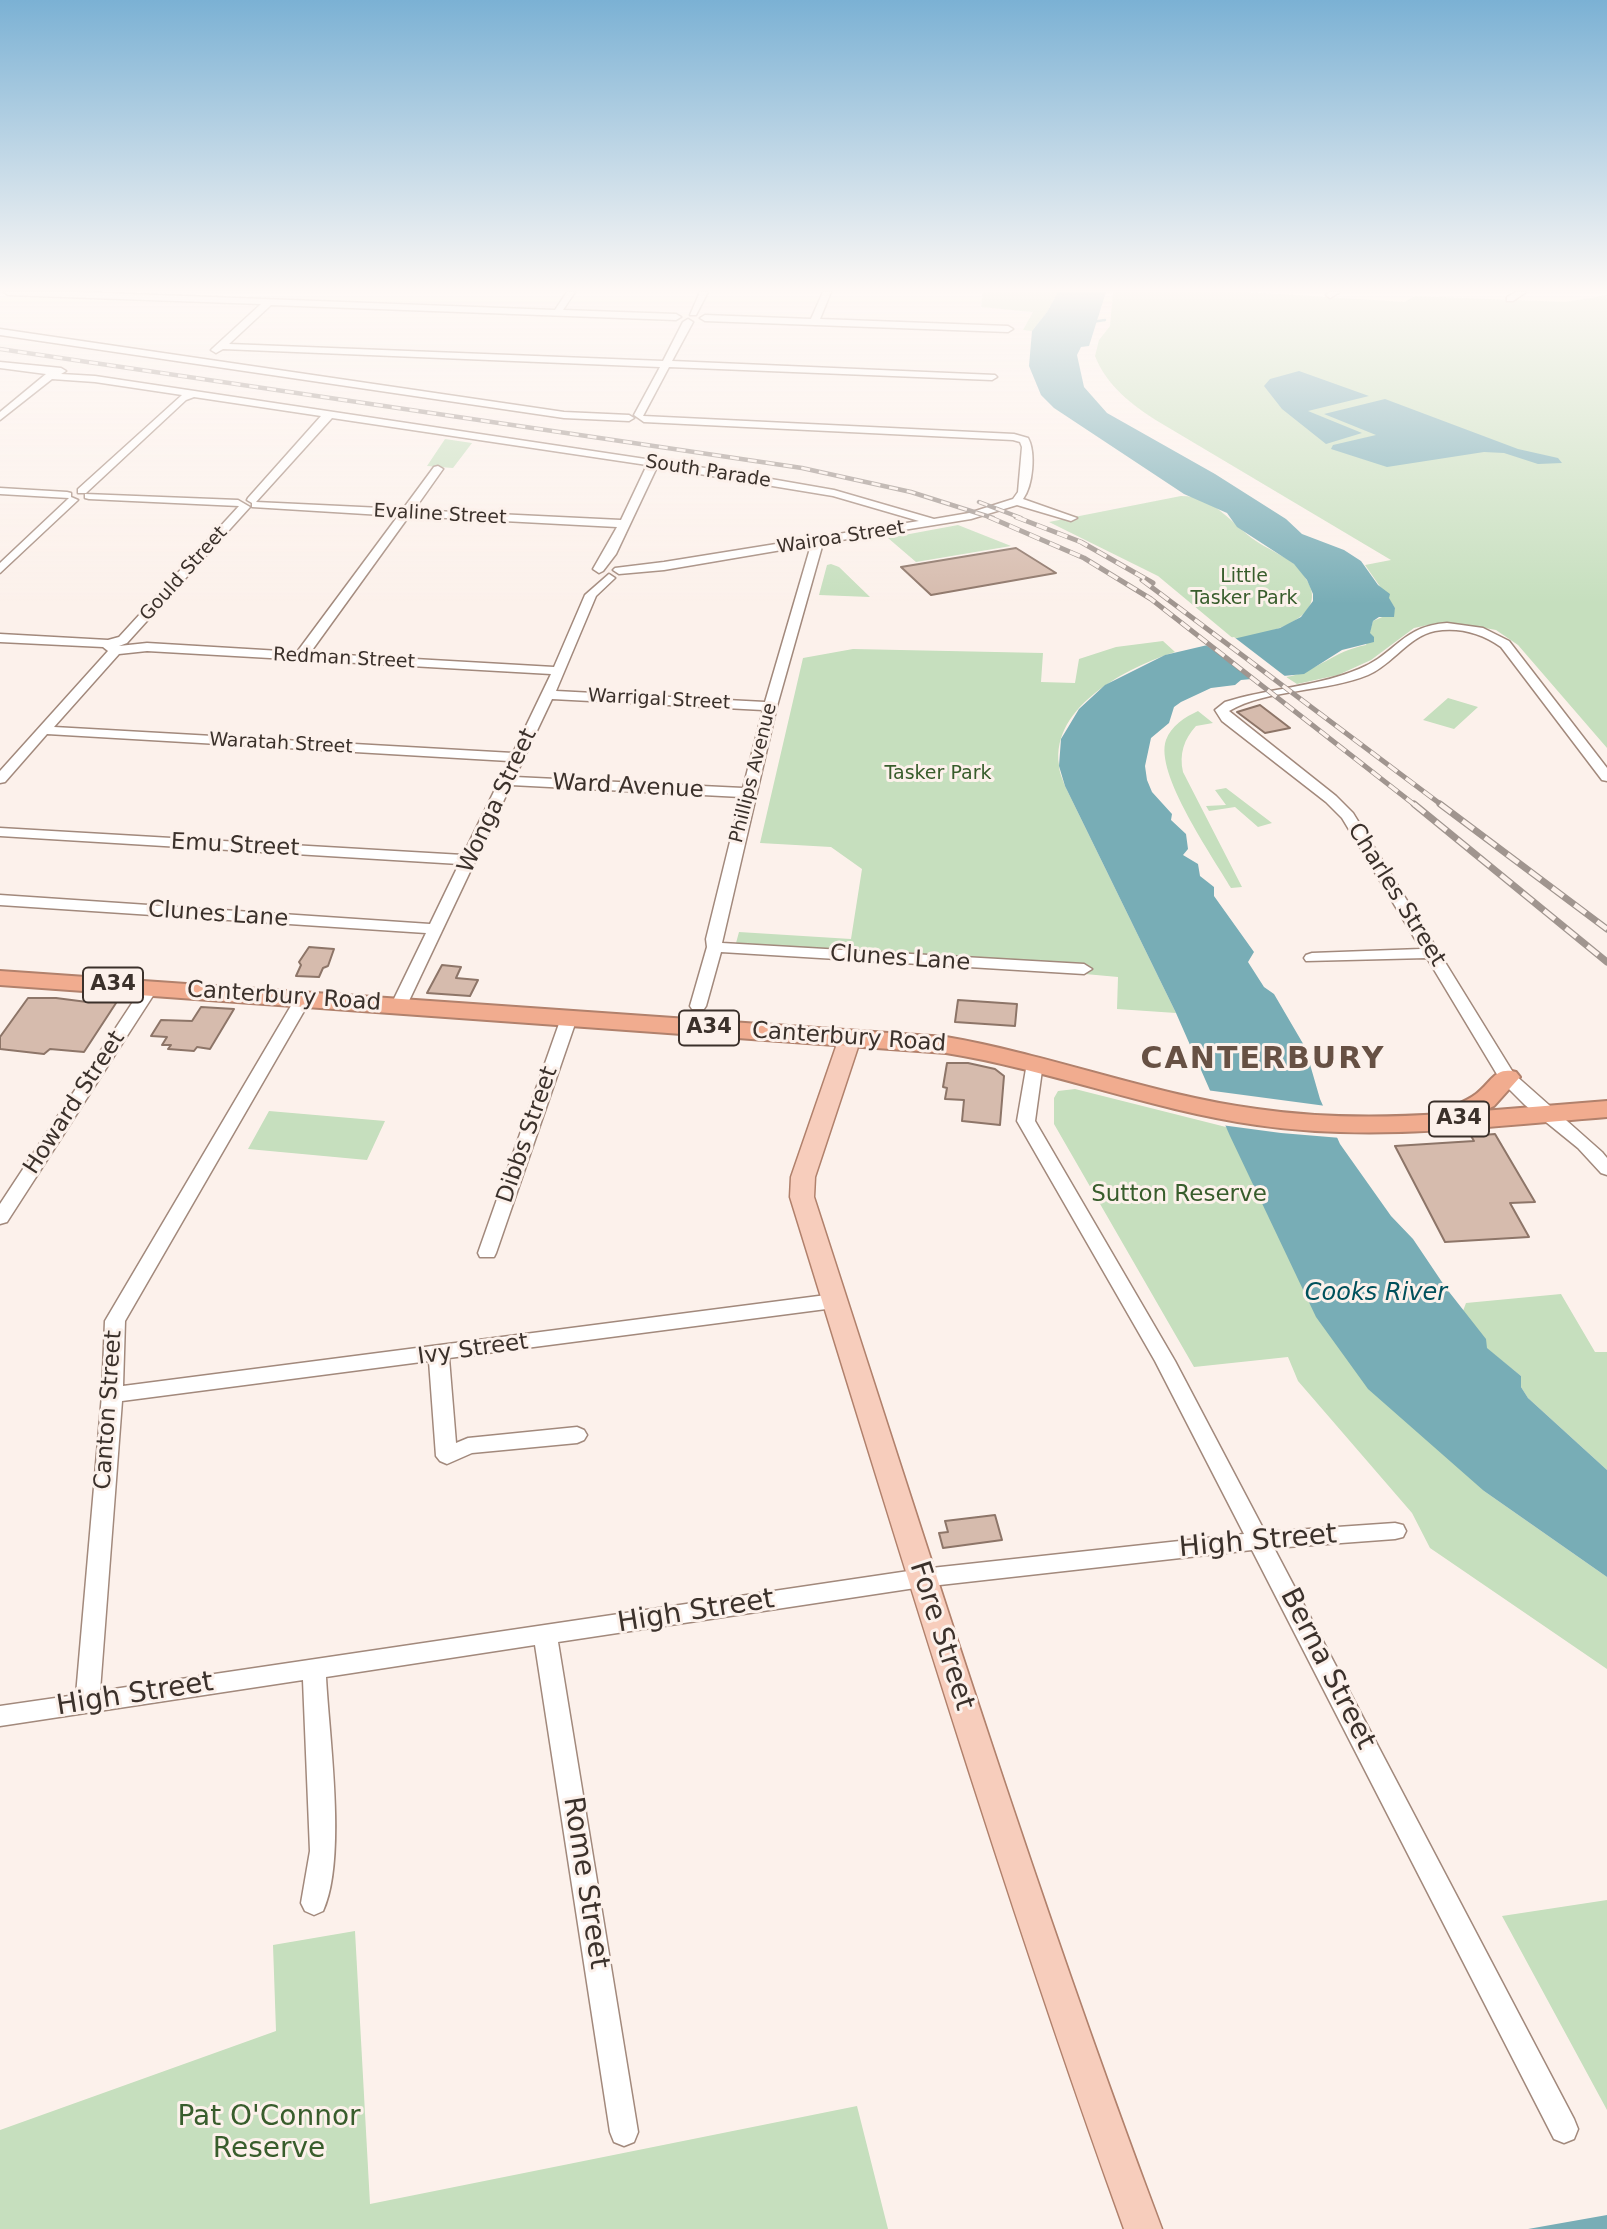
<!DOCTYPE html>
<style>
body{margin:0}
canvas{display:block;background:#fcf1eb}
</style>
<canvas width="1607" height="2229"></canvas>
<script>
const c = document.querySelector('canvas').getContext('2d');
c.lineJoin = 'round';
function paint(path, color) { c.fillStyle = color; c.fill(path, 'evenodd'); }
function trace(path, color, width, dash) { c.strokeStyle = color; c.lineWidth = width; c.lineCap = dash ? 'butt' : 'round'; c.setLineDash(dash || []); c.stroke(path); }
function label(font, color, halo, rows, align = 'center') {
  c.font = font + ' "DejaVu Sans",sans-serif'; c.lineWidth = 6; c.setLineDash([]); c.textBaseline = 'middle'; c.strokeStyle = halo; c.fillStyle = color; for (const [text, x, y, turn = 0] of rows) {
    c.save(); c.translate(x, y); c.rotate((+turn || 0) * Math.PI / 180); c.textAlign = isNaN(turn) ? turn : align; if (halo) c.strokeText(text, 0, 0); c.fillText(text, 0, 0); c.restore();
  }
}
paint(new Path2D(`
 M983 292H1058L1047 312 1032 331 1023 330 1033 312 981 307Z
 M1113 292H1247L1405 302 1415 296 1565 302 1607 295V748L1518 645 1496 630 1474 626 1437 623 1414 628 1371 660 1338 675 1297 684 1286 677C1317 672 1333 651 1366 645L1373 621 1394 612 1395 608 1365 565 1391 560 1159 422C1133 406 1106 385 1095 356L1099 340 1110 326Z
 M445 439 472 443 453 468 427 466Z
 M1181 496C1215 496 1231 524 1256 541 1268 549 1282 555 1293 563 1300 568 1305 577 1309 584 1327 622 1259 635 1235 640L1158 576 1049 522Z
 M958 525 1011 546 916 562 888 538Z
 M831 564 839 567 870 597 819 595 827 565Z
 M1163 641 1175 652C1128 667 1051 706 1059 765 1059 772 1063 780 1065 786L1176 1013 1117 1009 1118 977 1085 974V967L736 943 739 932 851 939 862 869 831 847 760 843 803 658 853 649 1043 653 1041 682 1075 683 1079 659 1116 647Z
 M1448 698 1478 707 1454 729 1423 720Z
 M1198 711 1213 723 1196 726C1184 739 1179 754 1183 772L1242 887 1231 888C1213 857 1154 773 1166 740 1171 726 1185 717 1198 711Z
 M1226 788 1272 823 1258 827 1235 807 1209 811 1206 806 1226 805 1215 790Z
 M1075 1089 1226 1127 1484 1491 1607 1577V1669L1430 1548 1412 1513 1298 1381 1288 1357 1194 1367 1054 1124V1098L1058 1091Z
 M269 1111 385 1121 367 1160 248 1149Z
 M1561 1294 1595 1352H1607V1470L1528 1398 1521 1387V1376L1486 1348 1463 1311 1466 1303Z
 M1607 1900V2110L1502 1916Z
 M355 1931 370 2204 857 2106 888 2229H0V2130L276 2031 273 1945Z`), '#c6dfbe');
paint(new Path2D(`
 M1058 292H1106L1089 346 1081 347 1077 355 1084 387 1107 413 1215 474 1286 519 1302 534 1344 550 1361 561 1378 585 1390 594 1389 598 1395 608 1394 617H1379L1373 621 1370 633 1374 637V642L1342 650 1304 674 1241 680 1235 685 1211 688 1181 702 1174 707 1169 723 1151 738 1145 766 1147 780 1152 792 1172 814 1171 820 1186 834 1188 849 1183 855 1198 864 1200 876 1214 887V896L1254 952 1248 962 1264 987 1274 994 1305 1047 1320 1099 1340 1144 1391 1216 1413 1239 1446 1288 1486 1339 1487 1348 1521 1376V1387L1528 1398 1607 1470V1577L1484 1491 1368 1389 1316 1317 1230 1136 1176 1013 1065 786 1059 766 1061 739 1079 709 1105 685 1165 655 1280 628 1301 617 1313 601V594L1307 580 1294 564 1237 527 1227 513 1184 494 1054 408 1041 395 1029 366 1032 331 1047 312Z
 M1299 371 1369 396 1308 411 1362 433 1326 444 1282 409 1264 386 1270 379Z
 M1385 399 1518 449 1558 458 1562 463 1538 464 1504 453 1484 452 1387 467 1331 449 1333 445 1376 435 1324 414Z
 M1607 2215V2229H1528Z`), '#78adb6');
paint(new Path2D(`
 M1234 637 1290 680 1258 683 1202 642Z
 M1206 1090 1326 1106 1341 1138 1281 1133 1221 1125Z`), '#fcf1eb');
trace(new Path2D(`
 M1092 322 1105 320`), '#78adb6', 2.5);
const building = new Path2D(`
 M1016 548 1056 573 931 595 901 567Z
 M1260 705 1290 728 1265 733 1237 712Z
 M309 947 334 949 328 966 323 968 319 977 296 976 301 965 299 962Z
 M442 965 461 967 456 978 478 980 470 996 427 993Z
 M28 998H56L87 1002 89 998 118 1000 84 1052 50 1049 44 1054 0 1049V1037Z
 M958 1000 1017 1004 1015 1026 955 1022Z
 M201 1007 234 1009 210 1049 197 1047 194 1051 168 1049 171 1045H162L167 1037 151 1036 161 1020 192 1021Z
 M947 1063H968L995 1069 1004 1076 1000 1125 962 1121 964 1100 945 1099 947 1088 943 1087Z
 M1495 1134 1535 1202 1510 1203 1529 1237 1445 1242 1395 1146 1474 1141 1471 1136Z
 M995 1515 1002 1540 943 1548 939 1533 948 1532 945 1521Z`);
paint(building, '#d6bbad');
trace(building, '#8d7568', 2);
const minor = new Path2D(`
 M4 292H78L555 310 567 292H575L563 310 676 314 681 317 676 320 271 305 229 344 663 361 683 322 688 319 693 322 672 361 995 375 997 377 992 380 669 367 643 416 1014 434 1028 438C1036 452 1033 486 1023 499L1077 518 1071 521 1017 505 971 519 823 543 777 706 722 943 1084 964 1092 969 1084 974 721 952 706 1006 704 1009H692L690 1006 707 947 706 939 741 797 511 785 407 1005 399 1010 391 1005 426 933 0 905V895L430 924 459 864 0 836V828L463 855 509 761 47 734 5 782 0 783V771L108 651 103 647 0 642V634L108 640 119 637 239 506 89 499 85 498V494L238 500 250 507 127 643 119 646 147 643 297 652 398 516 252 507V503L247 500 248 498 321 416 194 397 186 400 86 493H78V489L182 395 95 382 52 379 0 420V412L46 374 0 368V362L61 368 66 371 61 374 95 376 725 471 834 490 934 519 969 513 1013 499 1018 492 1022 447 1020 442 1013 440 644 422 634 415 660 367 223 349 216 353 211 350 213 348 261 304 8 295ZM332 418 647 465 621 520 414 510 443 469 438 466 434 467 403 509 256 502ZM657 467 833 496 919 521 664 562 615 568 613 570 619 574 664 570 811 545 765 702 556 691 596 596 615 578 609 574 585 595 554 667 310 653 409 516 617 527 593 569 599 573 603 571 616 554ZM147 651 551 674 513 753 54 727 119 654ZM552 699 763 710 743 788 515 777Z
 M700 292H708L696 315H690Z
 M823 292H831L820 319 1008 326 1013 329 1008 332 705 321 700 318 705 315 811 319Z
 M1329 292H1340L1330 298 1326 295Z
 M1516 292H1526L1513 301H1507V297Z
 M0 329 564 412 629 415 634 418 629 421 564 418 0 335Z
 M0 488 67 492 71 493V497L78 500 0 573V563L69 498 0 494Z
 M1447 623 1483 628 1509 641 1607 768V781L1602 780 1501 647C1481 633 1459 627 1435 631 1409 636 1393 664 1368 675 1327 692 1266 689 1229 711L1336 796 1353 813 1514 1074 1602 1152 1607 1158V1175L1601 1173 1578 1148 1525 1105 1501 1081 1427 958 1306 961 1304 958 1306 955 1312 953 1421 949 1342 818 1326 802 1222 721 1215 710 1225 702 1239 698C1278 688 1321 685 1359 669 1396 654 1402 626 1447 623Z
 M150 983 158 988 7 1222 0 1224V1204L142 988Z
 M303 994 311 999 125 1321 123 1386 834 1294 841 1296 844 1301 841 1306 834 1308 449 1358 456 1443 468 1438 577 1427 584 1430 587 1435 584 1440 577 1443 472 1453 447 1464 440 1461 436 1456 429 1361 122 1401 100 1691 922 1569 1244 1534 1155 1361 1017 1121 1027 1063 1029 1059H1041L1043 1063 1035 1121 1175 1361 1265 1532 1395 1523 1403 1525 1406 1531 1403 1537 1395 1539 1274 1548 1574 2119 1578 2129 1574 2139 1564 2143 1554 2139 1252 1550 922 1587 558 1642 638 2132 634 2142 624 2146 614 2142 610 2132 535 1645 326 1677C329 1736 347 1860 323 1911L314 1915 305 1911 301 1903 310 1851 303 1680 0 1726V1706L76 1695 102 1395 105 1321 295 999Z
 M569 1013 577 1018 496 1253 494 1257H480L478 1253 561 1018Z`);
const major = new Path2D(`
 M850 1031 858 1033 861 1038 815 1177 814 1197C926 1542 1034 1889 1162 2229H1124C1001 1889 897 1542 790 1197L791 1177 839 1038 842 1033Z`);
const highway = new Path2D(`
 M0 971 946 1037C1051 1055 1152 1095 1257 1109 1318 1118 1381 1118 1443 1114L1446 1109C1455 1105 1467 1101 1476 1094 1491 1083 1495 1066 1516 1072L1520 1077 1494 1106 1483 1111 1607 1101V1117C1491 1126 1373 1142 1257 1125 1151 1110 1051 1070 946 1053L0 985Z`);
trace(minor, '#a2897c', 3);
trace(major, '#b1816c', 3);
trace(highway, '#b1816c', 4);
paint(minor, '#fff');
paint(major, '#f7cdbc');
paint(highway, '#f1ac8f');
const railFar2 = new Path2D(`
 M0 349 802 468 911 492 993 518
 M979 502 1021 518`);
const railFar1 = new Path2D(`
 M989 517 1084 558 1151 599 1416 806
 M1016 517 1081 542 1153 583
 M1142 580 1443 806`);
const rail = new Path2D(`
 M1414 804 1607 962
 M1440 804 1607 929`);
trace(railFar2, '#a0958f', 4.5);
trace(railFar1, '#a0958f', 5);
trace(rail, '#a0958f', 7);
trace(railFar2, '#fcf1eb', 2.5, [9]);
trace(railFar1, '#fcf1eb', 3.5, [11]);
trace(rail, '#fcf1eb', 4.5, [14]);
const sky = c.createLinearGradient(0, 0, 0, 604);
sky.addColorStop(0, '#7bb1d4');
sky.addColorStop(0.48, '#fef9f6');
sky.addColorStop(1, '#fef9f600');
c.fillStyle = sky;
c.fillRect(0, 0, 1607, 604);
label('19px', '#3b312b', '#fcf1eb', [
 ["South Parade",708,472,9],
 ["Evaline Street",440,515,3],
 ["Wairoa Street",841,538,-9],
 ["Gould Street",184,574,-48],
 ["Redman Street",344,659,3],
 ["Warrigal Street",659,700,3],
 ["Waratah Street",281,744,3],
 ["Phillips Avenue",754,773,-76]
]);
label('19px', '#385d2c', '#fcf1eb', [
 ["Little",1244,577],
 ["Tasker Park",1244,599],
 ["Tasker Park",938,774]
]);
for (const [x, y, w] of [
 [113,985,60],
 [709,1028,60],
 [1459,1119,60]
]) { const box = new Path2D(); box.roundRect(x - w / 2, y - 17.5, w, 35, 5); c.fillStyle = '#fcf1eb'; c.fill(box); trace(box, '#3b312b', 2); }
label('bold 21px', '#3b312b', null, [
 ["A34",113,985],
 ["A34",709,1028],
 ["A34",1459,1119]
]);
label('23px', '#3b312b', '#fcf1eb', [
 ["Ward Avenue",628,787,3],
 ["Wonga Street",498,801,-65],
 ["Emu Street",235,846,3],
 ["Charles Street",1396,895,58],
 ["Clunes Lane",218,915,4],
 ["Clunes Lane",900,959,4],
 ["Canterbury Road",284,997,4],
 ["Canterbury Road",849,1038,4],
 ["Howard Street",75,1103,-57],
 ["Dibbs Street",528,1135,-71],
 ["Ivy Street",473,1350,-8],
 ["Canton Street",109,1410,-86]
]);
label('23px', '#385d2c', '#fcf1eb', [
 ["Sutton Reserve",1179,1195]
]);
label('italic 24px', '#00515c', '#fcf1eb', [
 ["Cooks River",1376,1294]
]);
label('28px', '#3b312b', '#fcf1eb', [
 ["High Street",1258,1542,-5],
 ["High Street",696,1612,-9],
 ["Fore Street",941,1636,72],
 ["Berna Street",1327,1669,63],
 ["High Street",135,1695,-9],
 ["Rome Street",585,1883,81]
]);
label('28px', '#385d2c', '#fcf1eb', [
 ["Pat O'Connor",269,2118],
 ["Reserve",269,2150]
]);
c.letterSpacing = '2px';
label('bold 30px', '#675144', '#fcf1eb', [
 ["CANTERBURY",1263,1060]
]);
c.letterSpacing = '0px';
</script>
